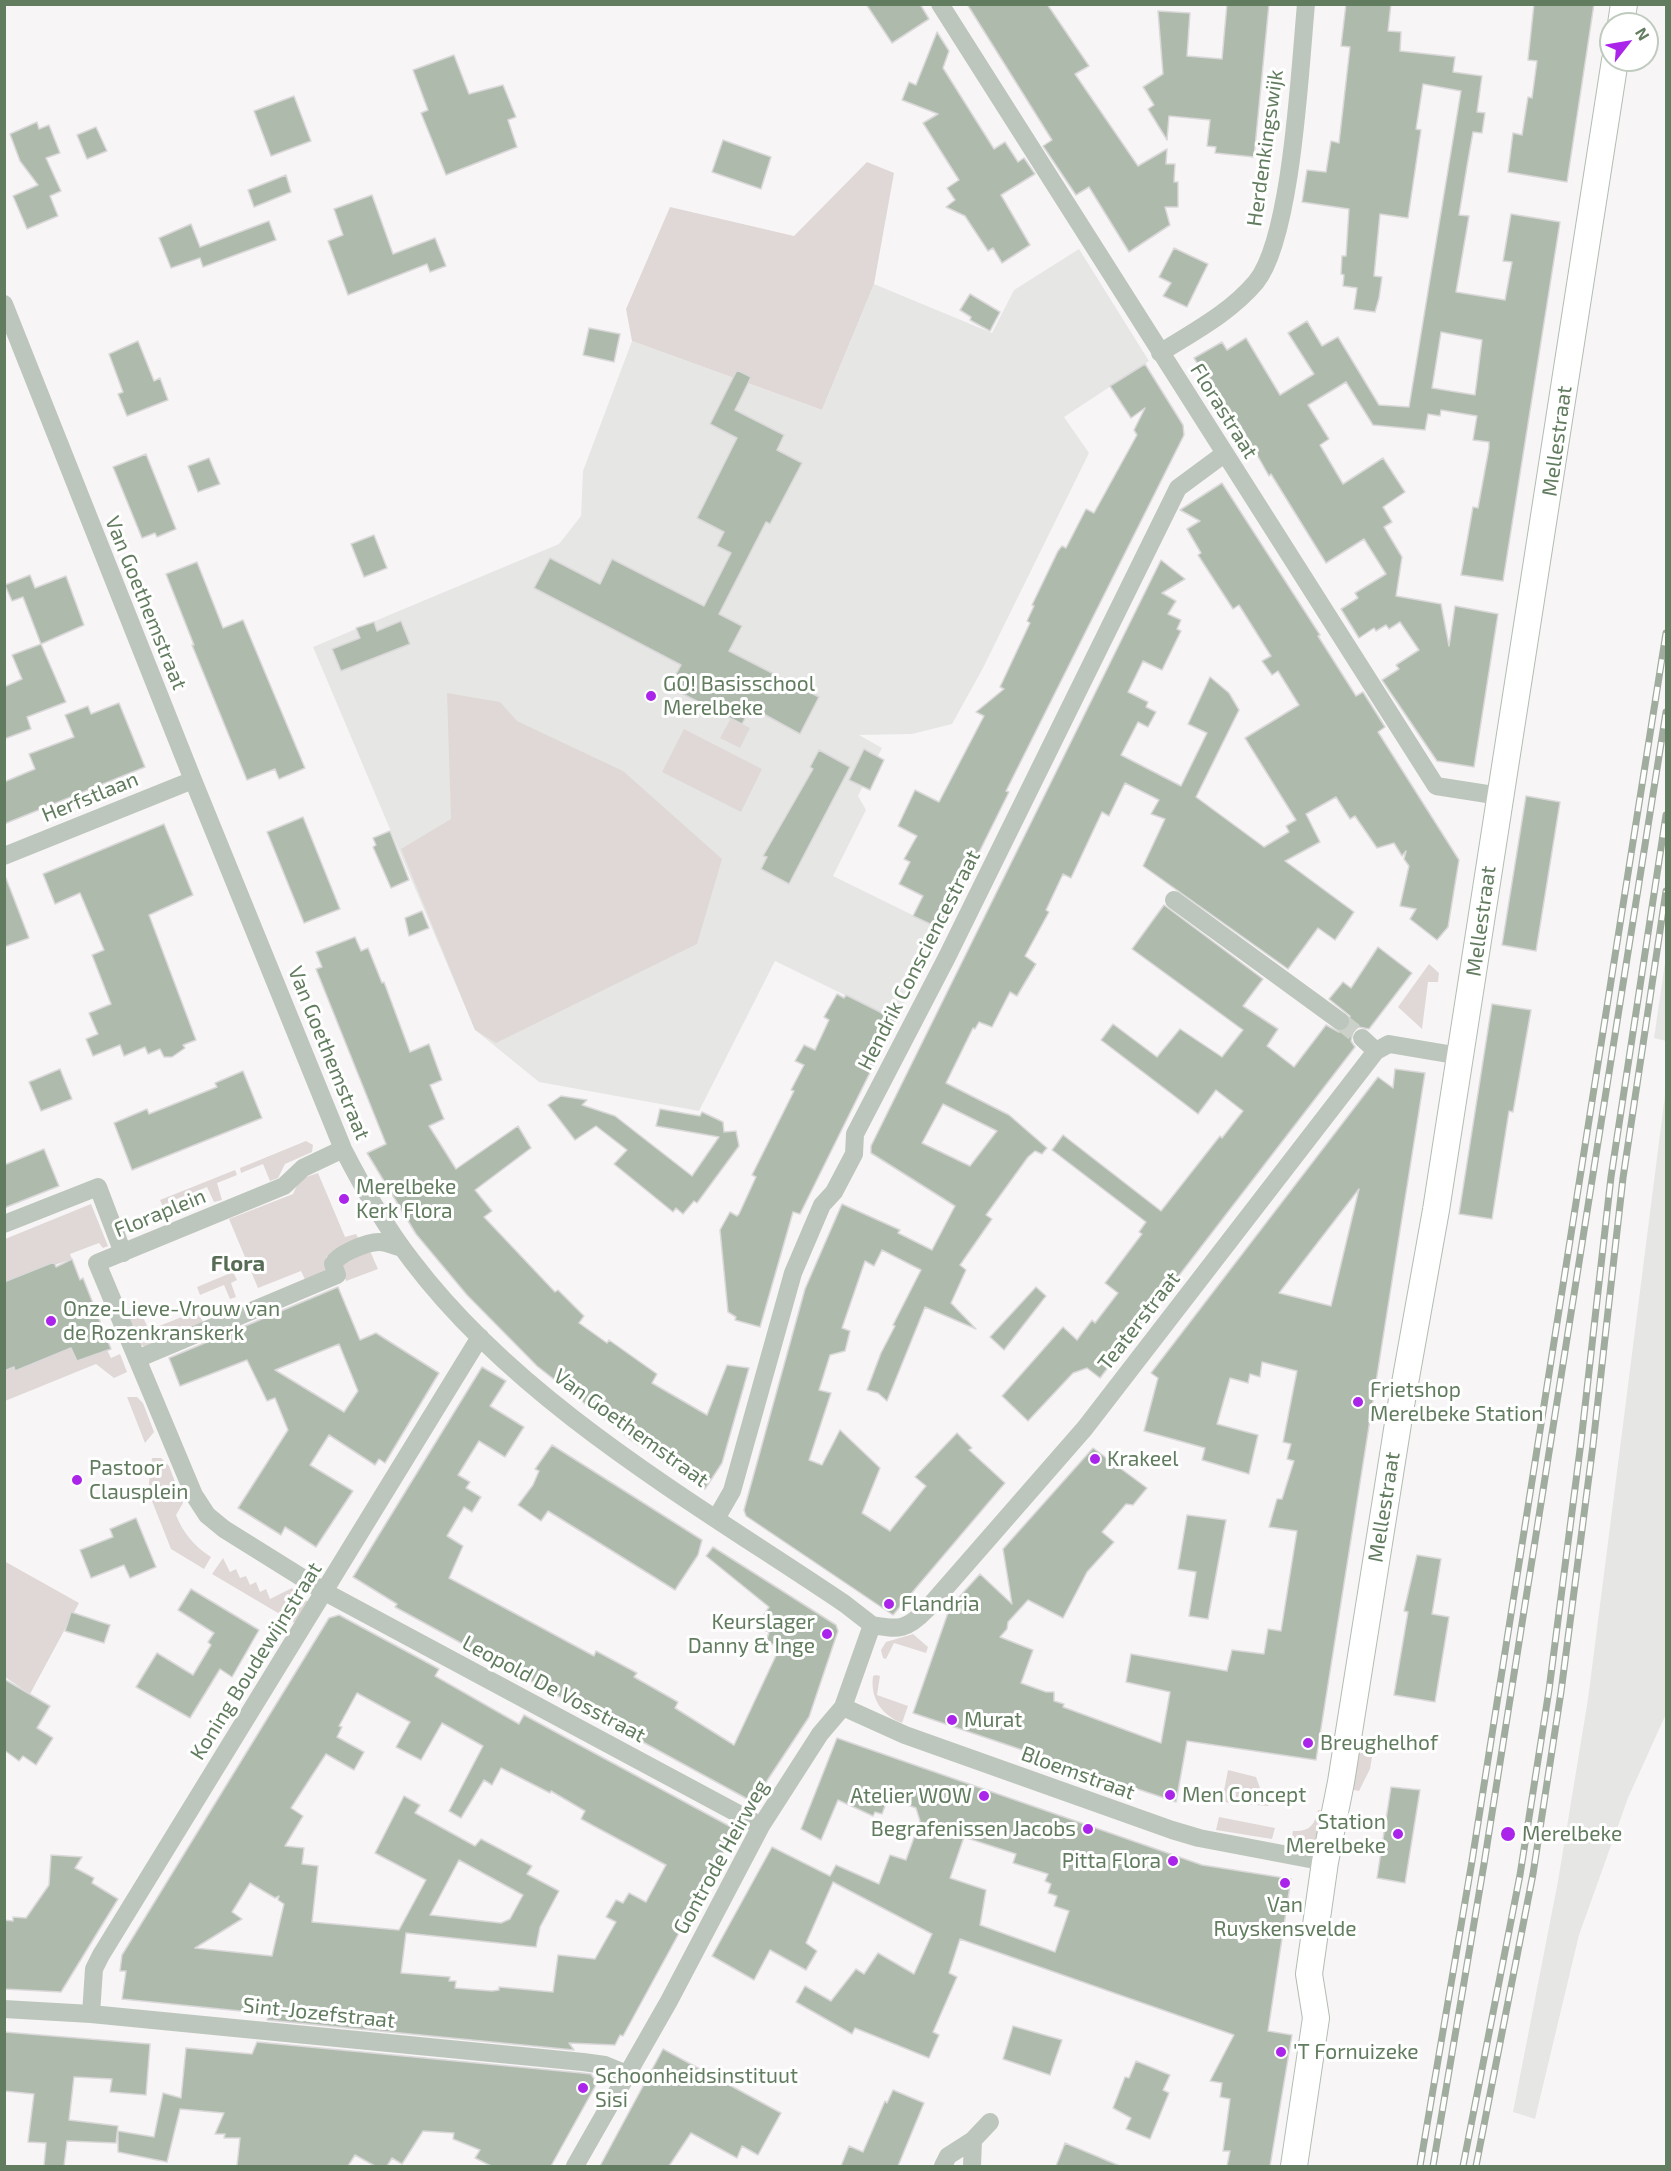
<!DOCTYPE html>
<style>
body{margin:0}
#map{position:relative;width:1671px;height:2171px;overflow:hidden;background:#f8f5f7;font-family:"Exo 2",sans-serif}
canvas{display:block}
.frame{position:absolute;inset:0;border:6px solid #617c5e;pointer-events:none}
.north{position:absolute;left:1599px;top:12px;width:60px;height:60px;box-sizing:border-box;background:#fff;border:2px solid #c0cbbf;border-radius:50%;rotate:59deg;font-size:16px;font-weight:700;line-height:24px;text-align:center;color:#617c5e}
.north::after{content:'';display:block;margin:auto;width:21px;height:27px;background:#ab24ea;clip-path:polygon(50% 0,100% 100%,50% 72%,0 100%)}
</style>
<div id="map">
<canvas width="1671" height="2171"></canvas>
<div class="frame"></div>
<div class="north">N</div>
</div>
<script>
const c = document.querySelector('canvas').getContext('2d');
c.lineJoin = 'round';
function paint(path, color) { c.fillStyle = color; c.fill(path, 'evenodd'); }
function trace(path, color, width, dash) { c.strokeStyle = color; c.lineWidth = width; c.lineCap = dash ? 'butt' : 'round'; c.setLineDash(dash || []); c.stroke(path); }
function label(font, color, halo, rows, align = 'center') {
  c.font = font + ' "Exo 2",sans-serif'; c.lineWidth = 6; c.setLineDash([]); c.textBaseline = 'middle'; c.strokeStyle = halo; c.fillStyle = color; for (const [text, x, y, turn = 0] of rows) {
    c.save(); c.translate(x, y); c.rotate((+turn || 0) * Math.PI / 180); c.textAlign = isNaN(turn) ? turn : align; if (halo) c.strokeText(text, 0, 0); c.fillText(text, 0, 0); c.restore();
  }
}
paint(new Path2D(`
 M1079 249 1149 361 1064 417 1089 453 983 668 952 724 912 734 859 735 882 748 858 796 866 810 833 876 941 929 896 1020 775 961 699 1111 539 1082 475 1030 313 647 559 544 581 516 583 471 632 341 822 410 874 284 992 333 1014 290Z
 M1666 956V1041L1654 1038Z
 M1666 1087V1714L1628 1798 1579 1935 1535 2119 1513 2112 1558 1881 1588 1699Z`), '#e6e7e5');
paint(new Path2D(`
 M867 162 894 173 874 284 822 410 632 341 626 309 670 207 794 236Z
 M447 693 500 702 517 721 623 771 722 859 697 944 496 1043 475 1030 401 849 451 819Z
 M731 718 750 728 740 748 720 738Z
 M684 729 762 769 741 812 662 772Z
 M1429 964 1439 973 1438 982H1428L1422 1029 1398 1007Z
 M306 1141 313 1145 312 1152 285 1164 278 1178 270 1181 263 1164 241 1173 240 1168Z
 M235 1170 237 1175 217 1183 222 1200 214 1202 207 1187 169 1202 174 1218 168 1219 160 1200Z
 M318 1173 345 1237 356 1234 360 1241 326 1257 333 1273 307 1284 301 1271 258 1288 229 1219 293 1194 300 1179Z
 M91 1204 108 1246 103 1248 99 1243 70 1254 72 1259 5 1282V1239Z
 M370 1251 378 1269 346 1281 340 1266Z
 M233 1272 237 1280 231 1283 236 1297 230 1299 224 1285 200 1295 197 1287Z
 M197 1311 203 1322 183 1330 179 1327 155 1337 153 1341 159 1353 141 1345 130 1319 131 1316 141 1313 149 1330Z
 M69 1345 77 1361 107 1350 111 1358 120 1354 127 1372 114 1378 96 1364 5 1401V1371L14 1367 15 1370 56 1354Z
 M127 1397H137L143 1403 154 1432 145 1443Z
 M152 1458H161L169 1466 183 1503 176 1515C183 1533 195 1547 211 1557L204 1569 171 1549 148 1491Z
 M223 1558 230 1572 236 1569 240 1578 246 1576 250 1585 256 1582 260 1592 266 1589 270 1599 292 1588 308 1602 300 1626 212 1574Z
 M4 1561 79 1603 30 1694 5 1677Z
 M913 1634 928 1647 926 1653 894 1643 886 1659 883 1658 881 1650 886 1642Z
 M876 1675 880 1676 877 1695 908 1706 902 1723C882 1715 870 1699 873 1676Z
 M1356 1748 1373 1751 1370 1769 1359 1791 1349 1789Z
 M1228 1770 1256 1777 1260 1788 1271 1794 1272 1801 1268 1806 1235 1803 1237 1784 1233 1804 1222 1801Z
 M1318 1810 1326 1811 1318 1841 1304 1845 1291 1842 1293 1831C1309 1832 1315 1825 1318 1810Z
 M1219 1817 1275 1828 1272 1839 1216 1830Z`), '#e0d8d6');
const building = new Path2D(`
 M866 4H920L929 19 892 43Z
 M967 4H1047L1089 66 1075 74 1138 166 1167 149 1166 164H1175L1174 182H1178V207H1165L1170 225 1129 252 1089 187 1076 195 1043 146 1052 140Z
 M1227 4H1269L1254 157 1215 153 1216 147 1207 146 1210 120 1169 116 1167 140 1148 109 1154 105 1143 87 1163 74 1158 11 1190 13 1187 56 1222 59Z
 M1346 4H1391L1388 31 1401 32 1400 51 1455 57 1453 72 1482 76 1477 112 1485 113 1482 133 1473 132 1467 166 1459 215 1469 216 1456 292 1505 300 1512 262 1503 261 1511 214 1560 222 1503 581 1461 575 1473 507 1478 508 1489 448V442L1473 440 1477 416 1441 410 1440 416 1428 414 1425 430 1373 425 1346 382 1308 405 1329 439 1320 445 1343 484 1383 458 1405 492 1383 507 1392 522 1384 527 1402 557 1396 596 1441 604 1449 646 1455 606 1498 614 1474 767 1437 761 1382 680 1399 669 1396 665 1419 650 1400 622 1389 629 1386 625 1376 631 1374 628 1359 638 1341 609 1358 598 1355 593 1386 574 1364 539 1326 563 1271 474 1269 476 1239 423 1235 425 1194 358 1222 342 1227 350 1246 338 1280 395 1314 374 1288 333 1307 321 1322 346 1338 337 1379 405 1409 407 1461 91 1423 84 1416 129 1421 130 1408 218 1380 214 1374 276 1382 277 1379 298 1375 312 1354 309 1357 288 1343 286 1344 275 1341 274 1342 256H1346L1349 209 1302 202 1307 170 1326 172 1331 141 1339 143 1350 47 1341 46ZM1441 332 1482 340 1475 395 1432 388Z
 M1534 4H1594L1567 182 1508 172 1513 133 1522 135 1528 97 1532 98 1537 61 1528 60Z
 M937 32 949 51 943 68 994 149 1005 142 1018 162 1024 158 1035 174 1001 195 1030 245 1002 263 993 248 988 251 965 216 946 207 955 200 947 188 959 180 923 123 938 114 902 100 909 82 916 85Z
 M454 55 469 94 503 85 516 117 508 120 517 147 446 175 421 113 428 110 413 70Z
 M294 96 311 141 271 156 254 111Z
 M37 122 39 129 49 125 60 153 46 158 61 191 50 196 58 216 27 229 13 196 38 185 20 161 10 134Z
 M96 127 107 151 87 159 77 135Z
 M723 140 771 157 761 189 712 172Z
 M286 175 291 192 254 207 248 190Z
 M372 195 393 254 435 238 446 266 430 272 427 264 348 295 328 241 343 235 334 209Z
 M269 221 276 240 203 267 200 258 171 268 159 238 191 224 200 247Z
 M1174 248 1208 264 1187 307 1163 296 1171 283 1159 277Z
 M970 294 1000 312 990 331 970 320 971 317 960 310Z
 M589 328 620 334 614 362 583 355Z
 M138 341 154 381 160 378 168 400 127 416 118 394 123 392 109 354Z
 M1145 364 1183 425 1184 435 1006 791 1009 792 941 929 913 916 923 896 899 884 910 862 904 859 917 836 898 826 915 790 939 802 984 716 976 712 1004 689 1000 687 1030 623 1027 621 1034 606 1032 605 1058 551 1062 546 1066 548 1086 509 1094 513 1137 435 1134 430 1145 408 1131 418 1110 386Z
 M737 370 751 377 735 410 784 435 777 450 802 463 770 524 766 522 719 614 742 626 729 651 819 697 800 734 751 707 742 724 669 687 681 665 534 588 550 558 600 584 612 559 704 606 731 553 717 546 724 532 697 518 737 438 710 424Z
 M146 454 176 529 157 537 155 533 142 538 113 467Z
 M209 458 220 484 198 492 188 466Z
 M1222 483 1320 635 1318 636 1356 696 1363 692 1385 727 1378 732 1459 860 1448 927 1437 940 1410 919 1416 909 1400 906 1409 866 1404 859 1406 851 1402 856 1394 843 1377 848 1355 816 1350 819 1336 797 1306 814 1320 842 1285 861 1354 912 1335 940 1318 928 1288 969 1143 866 1165 819 1151 814 1159 800 1125 783 1109 816 1102 812 1071 878 1063 874 1046 910 1049 912 1025 956 1036 964 1017 996 1010 992 992 1027 979 1022 975 1029 973 1028 946 1083 1009 1115 1047 1148 1042 1154 1035 1151 1028 1157 986 1215 992 1219 960 1265 966 1270 951 1303 976 1329 925 1307 887 1401 878 1393 867 1390 881 1353 895 1326 893 1325 921 1270 882 1250 874 1266 865 1261 842 1328 850 1331 845 1351 830 1355 819 1390 831 1393 809 1460 822 1465 840 1430 880 1468 862 1513 890 1531 926 1486 915 1477 957 1433 972 1448 969 1450 1005 1483 893 1615 746 1516 744 1510 805 1289 842 1204 900 1230 898 1233 932 1250 955 1206 871 1153V1146L1161 560 1185 579 1162 593 1176 601 1168 614 1181 620 1177 629 1181 631 1162 670 1143 661 1128 692 1148 702 1146 707 1156 712 1148 727 1138 722 1121 755 1181 786 1207 733 1188 724 1210 677 1229 693 1239 710 1196 797 1264 847 1289 832 1286 826 1296 820 1245 738 1299 705 1278 671 1272 675 1262 661 1271 656 1239 605 1233 609 1198 555 1201 553 1187 529 1200 521 1180 510ZM943 1104 997 1131 970 1166 922 1143Z
 M374 535 387 568 364 577 351 544Z
 M197 562 223 628 243 620 305 768 279 779 275 769 247 780 192 645H194L166 574Z
 M30 575 35 588 66 576 84 625 41 644 23 597 12 601 5 585Z
 M401 621 410 644 341 671 332 649 360 638 356 628 374 622 377 631Z
 M41 644 66 702 27 717 31 729 4 739V687L22 679 12 655Z
 M119 703 145 767 4 824V782L35 769 29 754 74 737 65 715 88 706 91 714Z
 M864 749 884 760 870 790 849 780Z
 M819 750 850 767 789 884 761 869 767 857 763 856 813 769 810 767Z
 M1526 796 1560 802 1536 951 1502 945Z
 M303 817 340 909 304 923 267 832Z
 M164 824 193 895 149 915 196 1040 183 1045 185 1048 172 1057H164L160 1049 148 1054 145 1047 124 1056 120 1045 93 1056 86 1039 98 1034 89 1013 111 1004 92 955 104 950 80 893 55 904 43 874Z
 M390 831 409 880 391 888 373 847 376 845 373 838Z
 M6 878 29 938 4 947V879Z
 M1164 905 1263 979 1243 1006 1278 1029 1267 1046 1294 1067 1326 1025 1339 1032 1349 1027 1350 1016 1329 999 1343 982 1351 988 1378 947 1412 973 1369 1029 1359 1027 1353 1031 1351 1041 1355 1047 1100 1378 1087 1368 1073 1373 1028 1421 1002 1396 1063 1327 1077 1340 1092 1320 1095 1323 1118 1293 1105 1283 1142 1234 1139 1232 1146 1222 1052 1150 1063 1135 1161 1211 1220 1136 1222 1138 1243 1111 1216 1090 1198 1114 1101 1040 1113 1024 1157 1057 1180 1029 1222 1057 1243 1030 1132 949Z
 M422 911 429 928 409 936 405 918Z
 M355 937 361 951 368 948 382 983 384 982 410 1052 429 1044 442 1080 430 1085 444 1119 429 1126 456 1169 518 1126 531 1148 475 1190 492 1211 484 1217 555 1292 558 1290 584 1316 579 1323 607 1343 609 1340 657 1374 652 1383 707 1415 727 1365 749 1368 722 1463 705 1489 631 1440 537 1366 467 1295 416 1234 367 1153 386 1144 316 969 322 967 316 952Z
 M837 994 844 998 846 995 896 1020 800 1214 793 1212 760 1327 735 1320 736 1317 728 1312 720 1230 730 1212 737 1216 739 1214 756 1177 752 1175 794 1091 791 1090 804 1065 795 1061 804 1045 815 1050 829 1020 824 1017Z
 M1492 1004 1531 1010 1513 1112 1509 1111 1492 1219 1459 1214Z
 M60 1069 72 1099 41 1111 29 1082Z
 M1395 1069 1425 1073 1316 1760 1187 1741 1176 1802 913 1713 950 1607 980 1574 1012 1604 1003 1549 1093 1448 1147 1488 1133 1505 1126 1504 1102 1532 1114 1542 1087 1572 1063 1618 1028 1600 1008 1622 1007 1629 1000 1637 1033 1650 1021 1683 1046 1692H1054V1701L1064 1704 1063 1707 1161 1743 1170 1692 1126 1682 1131 1654 1227 1671 1232 1650 1264 1654 1268 1629 1281 1631 1297 1531 1269 1527 1277 1499H1282L1294 1461 1287 1459 1291 1444 1283 1442 1297 1371 1262 1362 1260 1377 1250 1374 1248 1383 1230 1378 1217 1424 1258 1435 1249 1474 1202 1460 1205 1448 1144 1431 1158 1378 1151 1373 1378 1077 1393 1088ZM1359 1189 1331 1306 1279 1293 1295 1272Z
 M243 1071 262 1118 132 1170 114 1123 147 1109 149 1114 217 1087 215 1083Z
 M561 1096 587 1100 582 1105 615 1116 692 1176 719 1137 656 1126 660 1109 700 1116 702 1112 723 1122 724 1132 736 1131 739 1146 697 1203 694 1201 683 1214 676 1208 673 1212 614 1164 627 1150 596 1126 575 1140 548 1105Z
 M44 1149 59 1186 4 1208V1165Z
 M72 1259 80 1280 83 1278 111 1349 77 1361 71 1348 15 1371 14 1367 4 1371V1282L54 1262 56 1267Z
 M338 1287 360 1340 376 1333 439 1373 385 1463 379 1459 375 1465 329 1435 310 1465 353 1491 316 1547 285 1527 281 1535 238 1508 288 1430 275 1398 267 1401 247 1360 180 1386 169 1358ZM339 1344 358 1391 344 1412 275 1370Z
 M1036 1287 1046 1296 1004 1350 990 1337Z
 M482 1367 506 1381 490 1406 524 1427 505 1457 479 1441 458 1475 470 1482 466 1488 481 1497 472 1512 464 1507 447 1536 463 1546 449 1578 594 1656 596 1651 637 1673 634 1677 678 1702 675 1708 734 1745 780 1647 766 1642 769 1632 756 1627 769 1607 706 1556 713 1547 836 1625 838 1631 809 1717 753 1802 395 1607 397 1604 353 1577Z
 M552 1445 702 1540 698 1555 675 1590 548 1511 541 1521 518 1505 533 1485 539 1471 535 1469Z
 M1187 1515 1226 1520 1208 1619 1189 1616 1196 1572 1178 1569Z
 M136 1518 156 1567 130 1578 124 1565 91 1578 80 1550 113 1537 110 1529Z
 M1417 1555 1441 1559 1432 1614 1449 1617 1435 1702 1394 1695 1408 1612 1404 1611Z
 M191 1589 259 1630 232 1677 220 1669 190 1718 136 1687 157 1653 193 1675 211 1645 208 1642 214 1633 178 1610Z
 M71 1612 110 1625 104 1643 65 1631Z
 M339 1615 439 1669 435 1676 519 1724 524 1715 731 1827 733 1834 623 2036 620 2035 615 2045 569 2043 574 2050 267 2020 270 2014 122 1999 126 1971H120L122 1955 329 1618ZM357 1693 410 1722 396 1747 421 1760 442 1723 483 1746 449 1811 461 1818 484 1780 492 1785 501 1768 550 1793 551 1791 585 1811 581 1819 666 1865 646 1902 629 1893 623 1903 616 1900 606 1917 616 1922 595 1959 558 1955 553 1992 499 1987V1990L492 1991 455 1988 456 1981H449L450 1977 401 1973 406 1933 536 1947 540 1927 559 1891 527 1874 532 1866 481 1839 475 1846 415 1813 420 1805 404 1796 375 1853 426 1880 399 1930 312 1922 318 1866 302 1864 304 1848 285 1846 303 1816 291 1808 326 1754 354 1770 364 1752 337 1737 342 1727 339 1726ZM459 1860 523 1895 510 1919 501 1923 430 1915ZM250 1883 275 1898 279 1896 278 1900 284 1904 272 1956 195 1948 242 1919 232 1912Z
 M4 1679 50 1706 37 1728 53 1738 36 1765 23 1756 19 1761 4 1750Z
 M837 1738 1202 1865 1291 1879 1268 2031 1292 2035 1270 2166H1227L1230 2151H1223L1230 2099 1220 2097 1222 2083 1210 2081 1234 2035 960 1939 949 1973 957 1977 933 2032 939 2035 929 2058 855 2028 852 2034 796 2002 805 1986 831 2001 856 1969 864 1974 878 1953 914 1974 932 1934 833 1882 806 1943 817 1951 806 1970 770 1950 754 1980 712 1956 772 1847 830 1876 836 1865 879 1884 890 1855 906 1860 920 1821 916 1808 888 1798 882 1814 875 1812 873 1816 838 1800 821 1840 801 1829ZM964 1837 1016 1854 1013 1863 1048 1874 1045 1881 1051 1884 1048 1893 1057 1896 1054 1906 1069 1911 1055 1952 980 1925 986 1890 950 1878Z
 M1391 1787 1420 1790 1405 1883 1377 1878Z
 M51 1855 82 1857 75 1868 94 1878 92 1883 118 1899 61 1992 4 1989V1920L13 1921V1917L26 1918 49 1885Z
 M1013 2026 1062 2040 1050 2075 1003 2059Z
 M4 2032 150 2044 146 2095 110 2092 112 2079 74 2077 69 2120 118 2126 116 2143 67 2141 64 2166H44L46 2143 28 2142 34 2094 4 2091Z
 M257 2042 582 2073 591 2074 597 2083 551 2166H491L475 2158 480 2150 453 2139 454 2133 423 2131 402 2164 392 2158 387 2166H375L355 2155 348 2166H237L240 2138H224L225 2134H215L224 2113 180 2109 167 2162 118 2152V2131L154 2137 163 2093 181 2098 186 2048 252 2054Z
 M663 2049 781 2113 758 2155 742 2146 737 2158 691 2133 669 2166H600Z
 M1136 2061 1170 2075 1163 2090 1169 2093 1150 2139 1126 2129 1131 2118 1113 2108 1125 2077 1129 2078Z
 M893 2090 924 2103 898 2166H841L849 2146 863 2152 885 2101 887 2103Z
 M1065 2143 1120 2166H1056Z`);
paint(building, '#aebbac');
trace(building, '#dad8d9', 1.5);
trace(new Path2D(`
 M1340 1021 1362 1038`), '#cbd1c9', 18, [18, 9]);
const secondary = new Path2D(`
 M1621 24 1624 4
 M1294 2166 1316 2018 1309 1974 1325 1862 1341 1782 1400 1411 1436 1210 1615 60`);
trace(secondary, '#b2bdb1', 28);
trace(new Path2D(`
 M940 4 1436 786 1500 796
 M4 304 193 780 343 1149C363 1188 385 1226 412 1261 521 1405 697 1504 845 1604L872 1625
 M1160 353C1193 332 1230 313 1256 282 1292 238 1300 67 1306 4
 M4 856 193 780
 M1174 900 1340 1021
 M1362 1038 1376 1051
 M343 1149 303 1168 284 1186 97 1263 194 1495 207 1515 224 1529 325 1592 761 1826
 M4 1224 98 1187 123 1253
 M137 1359 337 1275 333 1264C338 1254 367 1242 379 1242 386 1242 395 1246 402 1248
 M717 1517 732 1491 793 1273 822 1205 834 1192 854 1154 855 1134 946 959 1178 488 1224 454
 M872 1625C899 1630 907 1630 927 1609L1085 1428 1376 1051 1389 1044 1460 1056
 M843 1707 905 1735 1172 1830 1199 1838 1325 1862
 M4 2009 91 2014 583 2062 605 2065 627 2074
 M91 2014 94 1969 101 1955 480 1337
 M973 2140 990 2122
 M575 2166 669 2001 761 1826 820 1734 843 1707 872 1625
 M943 2166 948 2156 973 2140 972 2166`), '#bdc6bc', 18);
trace(secondary, '#fff', 26);
const rail = new Path2D(`
 M1420 2166 1472 1861 1666 633
 M1433 2166 1484 1864 1666 712
 M1463 2166 1520 1875 1549 1690 1581 1442 1611 1177 1666 815
 M1476 2166 1533 1874 1561 1692 1593 1445 1623 1178 1666 891`);
trace(rail, '#a0ad9e', 7);
trace(rail, '#fff', 4.5, [14]);
for (const [x, y, r, color] of [
 [651,696,6,"#ab24ea"],
 [344,1199,6,"#ab24ea"],
 [51,1321,6,"#ab24ea"],
 [1358,1402,6,"#ab24ea"],
 [1095,1459,6,"#ab24ea"],
 [77,1480,6,"#ab24ea"],
 [889,1604,6,"#ab24ea"],
 [827,1634,6,"#ab24ea"],
 [952,1720,6,"#ab24ea"],
 [1308,1743,6,"#ab24ea"],
 [1170,1795,6,"#ab24ea"],
 [984,1796,6,"#ab24ea"],
 [1088,1829,6,"#ab24ea"],
 [1398,1834,6,"#ab24ea"],
 [1508,1834,8,"#ab24ea"],
 [1173,1861,6,"#ab24ea"],
 [1285,1883,6,"#ab24ea"],
 [1281,2052,6,"#ab24ea"],
 [583,2088,6,"#ab24ea"]
]) { const dot = new Path2D(); dot.arc(x, y, r, 0, 2 * Math.PI); c.fillStyle = color; c.fill(dot); trace(dot, '#fff', 2); }
label('21px', '#617c5e', '#fff', [
 ["Herdenkingswijk",1265,148,-82],
 ["Florastraat",1224,411,58],
 ["Mellestraat",1557,441,-82],
 ["Van Goethemstraat",146,603,68],
 ["Herfstlaan",90,797,-22],
 ["Mellestraat",1481,921,-82],
 ["Hendrik Consciencestraat",919,960,-63],
 ["Van Goethemstraat",329,1053,68],
 ["Floraplein",160,1213,-22],
 ["Teaterstraat",1139,1321,-52],
 ["Van Goethemstraat",631,1428,36],
 ["Mellestraat",1384,1507,-81],
 ["Koning Boudewijnstraat",256,1661,-58],
 ["Leopold De Vosstraat",554,1689,28],
 ["Bloemstraat",1078,1773,20],
 ["Gontrode Heirweg",721,1857,-61],
 ["Sint-Jozefstraat",319,2013,6]
]);
label('21px', '#617c5e', '#fff', [
 ["GO! Basisschool",663,684],
 ["Merelbeke",663,708],
 ["Merelbeke",356,1187],
 ["Kerk Flora",356,1211],
 ["Onze-Lieve-Vrouw van",63,1309],
 ["de Rozenkranskerk",63,1333],
 ["Frietshop",1370,1390],
 ["Merelbeke Station",1370,1414],
 ["Krakeel",1107,1459],
 ["Pastoor",89,1468],
 ["Clausplein",89,1492],
 ["Flandria",901,1604],
 ["Keurslager",815,1622,"right"],
 ["Danny & Inge",815,1646,"right"],
 ["Murat",964,1720],
 ["Breughelhof",1320,1743],
 ["Men Concept",1182,1795],
 ["Atelier WOW",972,1796,"right"],
 ["Station",1386,1822,"right"],
 ["Merelbeke",1386,1846,"right"],
 ["Begrafenissen Jacobs",1076,1829,"right"],
 ["Merelbeke",1522,1834],
 ["Pitta Flora",1161,1861,"right"],
 ["Van",1285,1905,"center"],
 ["Ruyskensvelde",1285,1929,"center"],
 ["'T Fornuizeke",1293,2052],
 ["Schoonheidsinstituut",595,2076],
 ["Sisi",595,2100]
], 'left');
label('bold 22px', '#576c54', '#fff', [
 ["Flora",238,1264]
]);
</script>
